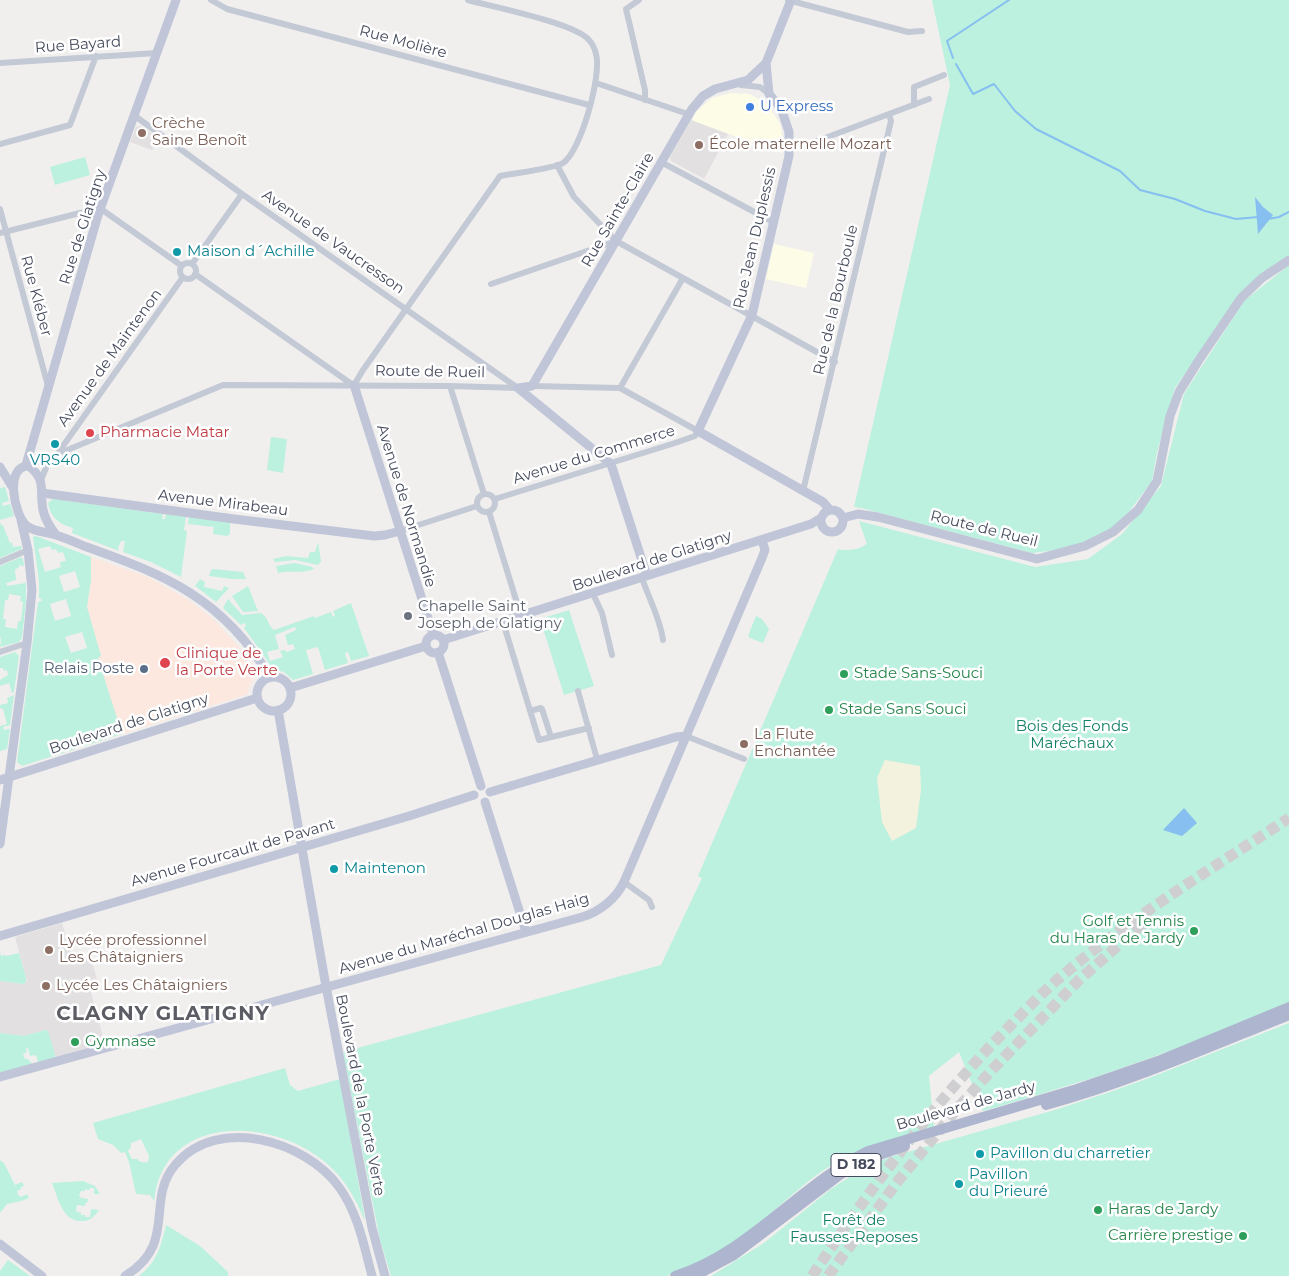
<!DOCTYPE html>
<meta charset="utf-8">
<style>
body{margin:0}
canvas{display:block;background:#f1efee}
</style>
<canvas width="1289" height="1276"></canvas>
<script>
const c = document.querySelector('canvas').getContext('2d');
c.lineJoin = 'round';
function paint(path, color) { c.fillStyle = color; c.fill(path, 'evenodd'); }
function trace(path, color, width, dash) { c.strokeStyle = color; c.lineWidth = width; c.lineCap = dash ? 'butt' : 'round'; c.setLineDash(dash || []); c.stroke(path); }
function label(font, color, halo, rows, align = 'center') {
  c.font = font + ' Montserrat,sans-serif'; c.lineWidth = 5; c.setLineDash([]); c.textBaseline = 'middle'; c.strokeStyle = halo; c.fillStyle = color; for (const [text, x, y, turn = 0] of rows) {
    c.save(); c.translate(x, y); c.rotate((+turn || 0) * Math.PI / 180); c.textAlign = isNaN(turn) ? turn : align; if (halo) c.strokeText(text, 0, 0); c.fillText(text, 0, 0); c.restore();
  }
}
paint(new Path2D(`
 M731 93 750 94 768 105 780 124 782 134V153L692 121 696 112 712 98Z
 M774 244 814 253 806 288 766 279Z`), '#fdfce7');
paint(new Path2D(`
 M691 120 728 134 704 179 671 161 670 157Z
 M141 126 160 139 152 150 130 142 136 127Z
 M62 923 74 963 91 958 97 979 88 982 105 1044 56 1058 48 1032 45 1030 24 1036 0 1033V981L23 984 27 981 15 937Z`), '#e2e0e0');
paint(new Path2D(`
 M91 557 148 577 190 601 212 618 228 635 241 649 259 674 254 678 249 687 248 694 22 766 17 762 31 661 101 656 87 607 91 580Z`), '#fce8de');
paint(new Path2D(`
 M932 0H1289V257L1239 296 1175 388 1157 452 1152 481 1117 528 1082 547 1032 553 861 508 854 507 950 85Z
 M85 157 90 175 55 185 50 167Z
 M1289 265V1002C1260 1014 1231 1028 1201 1039 1130 1067 1057 1090 983 1111L959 1052 929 1076 934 1127C895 1140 855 1149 821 1172 795 1190 772 1214 747 1233 723 1251 695 1266 666 1276H391L380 1240 343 1052 661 965 702 878 698 876 838 549C850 551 857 550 867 544L859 521 1035 567 1088 559 1122 534 1161 486 1184 394 1244 301Z
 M271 437 287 439 283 473 267 470Z
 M5 487 9 501 2 503 3 506 10 504 14 516 0 520V488Z
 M53 499 163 514 162 519H165L166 514 186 517 184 530 187 531 181 577 151 562 123 552 125 541H121L118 548 119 551 72 533 73 528C60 524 51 519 48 503Z
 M189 517 230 522V534L227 536 213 534 214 527 188 524Z
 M0 521 1 525H3C5 531 7 535 10 543L12 542 13 547 22 546 21 549 0 558Z
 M36 536 91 557V580L87 607 101 656 98 658 122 734 22 766 17 762 38 602 42 601 41 599 39 598V581L33 537ZM50 546 52 550 56 549 58 553 63 552 66 561 60 562 61 567 45 572 38 549ZM75 571 80 587 64 592 59 576ZM66 599 71 616 55 621 50 604ZM82 632 87 648 71 653 65 637Z
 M318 542 321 561 318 565 295 560 275 562 273 559 286 556 308 558 310 552H315Z
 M21 557 23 559 24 566 19 565V567L15 570 16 580 6 583 7 586 26 583V601L22 638 19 642 0 647 1 640 0 636V566ZM9 594 21 596 20 601 23 602 21 621H18L17 629 5 627 6 619H3L5 600H8Z
 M295 563 312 567 314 569C303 574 291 570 278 573L276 566Z
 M213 569 243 572 246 579H232L209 576 211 570Z
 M200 579 205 582 204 587 222 591 224 586 229 588 216 602 195 586Z
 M248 586 258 611 243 612 232 596Z
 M228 599 242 615 261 613C270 619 267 625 274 630L314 616 315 618 331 612 333 617 335 616 333 611 351 603 369 656 351 661 348 652 345 653 348 663 325 670 318 647 306 650 313 674 293 680 284 672 274 670 244 628 246 625 244 623 241 625 223 608ZM295 627 296 630 285 635 288 645 293 644 295 649 287 652 285 650 280 651 283 657 270 661 267 652 279 649 275 635Z
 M569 610 594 686 564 695 540 619Z
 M756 616 762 619 769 629 763 643 750 638 748 636Z
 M15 652 19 656 14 692 12 693 9 683 0 686V680L8 675 7 670 4 671 3 668H0V657Z
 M14 695 10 725 3 727 4 730 10 729 7 749 0 751V726L7 724 3 709 0 708V705L8 703 7 698Z
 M0 952 1 956 5 955 6 956 19 953 26 978V982L23 984 0 981Z
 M1289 1023V1276H711L764 1243 831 1189 863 1168 890 1157 1058 1109 1110 1092 1149 1078Z
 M45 1030 48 1031 56 1058 38 1062 36 1055 30 1056 28 1048H26L27 1052 23 1054 25 1059H28L32 1064 0 1073V1033L24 1036Z
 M285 1068 290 1085 298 1091 340 1079 365 1220C361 1214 359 1206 355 1200 347 1184 335 1169 321 1159 267 1117 163 1115 154 1201L150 1195 136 1194 129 1162 125 1152 121 1153 113 1145 98 1139 93 1123ZM141 1139 149 1156 148 1162C145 1163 138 1162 137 1159H132L128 1151 131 1147V1143Z
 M0 1160 4 1163 15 1185 22 1182 24 1186 21 1187V1189L17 1191 18 1195 21 1197 27 1194 29 1198 21 1201 7 1204 0 1213Z
 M83 1181 95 1186 100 1194H94V1188H90L89 1190 85 1189V1191H81L79 1195 81 1198 88 1199 87 1203H85V1206L77 1205 76 1211 81 1213V1215H85V1217H90L91 1209 99 1210C95 1216 90 1221 83 1221 63 1223 58 1198 52 1183Z
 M166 1225 200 1246 228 1272V1276H139C157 1262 161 1246 166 1225Z
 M8 1260 30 1276H0V1271Z`), '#bbf1de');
paint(new Path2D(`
 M885 760 920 766 921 790 916 828 892 841 882 822 877 778Z`), '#f3f2de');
paint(new Path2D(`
 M1255 197 1263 207 1273 215 1258 234Z
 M1184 808 1197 823 1182 836 1163 830Z`), '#86bff0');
trace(new Path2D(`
 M953 58 947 41 1009 0
 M956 64 973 94 994 84 1015 111 1036 129 1120 171 1140 190 1175 199 1205 211 1236 219 1258 217
 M1268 219 1279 217 1289 212`), '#86bff0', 2);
trace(new Path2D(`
 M812 1276C870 1189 930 1108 1003 1033 1024 1012 1045 989 1069 970 1137 913 1215 867 1289 818
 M828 1276 898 1181 957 1109 990 1072 1079 980 1146 921`), '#cfced1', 11, [11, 5.5]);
trace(new Path2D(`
 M211 0 227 9 589 105
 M639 0 626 9 645 90V100
 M788 0 908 32 922 31
 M0 63 157 53
 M596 83 688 114
 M741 85 760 87 769 94
 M914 105V87L944 75
 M135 116 242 194 515 386
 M0 144 70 125 96 56
 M790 144 801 146 809 144 929 99
 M661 162 773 222
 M557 165 574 197 616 241 835 362
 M0 209 48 386
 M0 233 92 210 101 209 182 266
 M180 271a8 8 0 1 1 16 0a8 8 0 1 1-16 0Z
 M192 264 242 194
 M195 274 353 385
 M491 284 616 241
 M354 385 363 370 500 176C514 173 553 169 563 163 581 151 602 75 596 54 595 50 592 43 589 40 575 23 493 7 468 0
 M450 386 484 494
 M620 388 683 278
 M58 453 183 277
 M29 466 223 385 450 386 518 388
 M41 480 50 458
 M803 491 891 121 889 114
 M477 503a9 9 0 1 1 18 0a9 9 0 1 1-18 0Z
 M495 499 675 443 695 436 698 431 620 388 532 386
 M489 512 521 616
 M400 531 477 506
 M0 562 28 550
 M642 578C649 599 660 618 663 640
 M593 594 602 613 612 655
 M503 622 539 740 589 728
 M0 652 27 643
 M578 691 597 759
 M530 711 541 708 542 709 551 737
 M686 736 744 759
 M624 882 649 900 652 907`), '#c4c9d6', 6);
trace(new Path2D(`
 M766 63 769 94 781 108 789 132V156L752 315 698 431 823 502 830 510
 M354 385 433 634
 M518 388 532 386 692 109 703 96 715 89 748 80 766 63 791 0
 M518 388 611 464 647 576
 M26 465 98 215 176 0
 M0 467 13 488
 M42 493 234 519 374 536 385 535 400 531
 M821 521a11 11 0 1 1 22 0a11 11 0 1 1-22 0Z
 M843 518 858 514 878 517 1037 559 1085 546 1113 532 1138 510 1157 481 1170 416 1179 392 1199 360 1241 298 1262 278 1289 260
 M56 535C50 527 45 520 43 510 39 489 47 481 29 466 4 465 14 516 27 526 34 532 47 532 56 535 65 538 75 542 84 546 166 575 224 599 270 677
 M426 644a9 9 0 1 1 18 0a9 9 0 1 1-18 0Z
 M443 640 811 524 821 518
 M438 652 481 786
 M257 694a17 17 0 1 1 34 0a17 17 0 1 1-34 0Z
 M290 688 426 646
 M278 710 325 981 372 1228 385 1276
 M0 780 257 698
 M490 792 676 737 686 736
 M485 802 526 932
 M0 844 27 643 32 590 28 550 21 520
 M0 936 409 816 474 795
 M0 1077 582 917C599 912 616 899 624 882L762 558 765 550 762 540
 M0 1244 42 1276
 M125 1276C179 1243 144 1200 176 1164 218 1115 306 1141 339 1187 358 1213 364 1246 372 1276`), '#c0c6d8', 9);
trace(new Path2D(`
 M1046 1105C1130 1082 1209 1047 1289 1015
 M675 1276C749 1253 799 1185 868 1151L1077 1089 1158 1061 1289 1007
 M695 1276 734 1255 841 1174 871 1158 905 1146`), '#adb5cf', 10);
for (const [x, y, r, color] of [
 [750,107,5,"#3f7fe0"],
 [142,133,5,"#8d6e63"],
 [699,145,5,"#8d6e63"],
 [177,252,5,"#0f9aa8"],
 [90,433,5,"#e0444e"],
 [55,444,5,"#0f9aa8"],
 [408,616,5,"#6b7280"],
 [165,663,6,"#e0444e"],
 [144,669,5,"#5c6f8a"],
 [844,674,5,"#2e9e5b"],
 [829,710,5,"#2e9e5b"],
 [744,744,5,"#8d6e63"],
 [334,869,5,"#0f9aa8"],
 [1194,931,5,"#2e9e5b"],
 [49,950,5,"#8d6e63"],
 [46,986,5,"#8d6e63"],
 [75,1042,5,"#2e9e5b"],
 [980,1154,5,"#0f9aa8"],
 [959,1184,5,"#0f9aa8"],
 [1098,1210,5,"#2e9e5b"],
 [1243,1236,5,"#2e9e5b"]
]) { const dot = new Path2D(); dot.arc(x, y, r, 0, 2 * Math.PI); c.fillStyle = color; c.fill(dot); trace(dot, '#fff', 2); }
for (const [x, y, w] of [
 [856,1165,50]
]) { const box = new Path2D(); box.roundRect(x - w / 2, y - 11.5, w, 23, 4); c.fillStyle = '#fff'; c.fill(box); trace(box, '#464c5d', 1); }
label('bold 14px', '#464c5d', null, [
 ["D 182",856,1165]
]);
label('15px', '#464c5d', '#fff', [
 ["Rue Molière",403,42,15],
 ["Rue Bayard",78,45,-4],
 ["Rue Sainte-Claire",618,210,-60],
 ["Rue de Glatigny",83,227,-72],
 ["Rue Jean Duplessis",755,238,-77],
 ["Avenue de Vaucresson",333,242,35],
 ["Rue Kléber",36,296,75],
 ["Rue de la Bourboule",836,300,-77],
 ["Avenue de Maintenon",110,358,-54],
 ["Route de Rueil",430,372,1],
 ["Avenue du Commerce",594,455,-17],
 ["Avenue Mirabeau",223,503,7],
 ["Avenue de Normandie",406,506,73],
 ["Route de Rueil",984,529,14],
 ["Boulevard de Glatigny",652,561,-18],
 ["Boulevard de Glatigny",129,724,-18],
 ["Avenue Fourcault de Pavant",233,853,-16],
 ["Avenue du Maréchal Douglas Haig",464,934,-16],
 ["Boulevard de la Porte Verte",360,1095,79],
 ["Boulevard de Jardy",966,1106,-16]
]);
label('15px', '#366cbe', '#fff', [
 ["U Express",760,107]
], 'left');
label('15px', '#785e54', '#fff', [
 ["Crèche",152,124],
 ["Saine Benoît",152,141],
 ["École maternelle Mozart",709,145],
 ["La Flute",754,735],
 ["Enchantée",754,752],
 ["Lycée professionnel",59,941],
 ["Les Châtaigniers",59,958],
 ["Lycée Les Châtaigniers",56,986]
], 'left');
label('15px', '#0d838f', '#fff', [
 ["Maison d´Achille",187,252],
 ["VRS40",55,461,"center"],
 ["Maintenon",344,869],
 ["Pavillon du charretier",990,1154],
 ["Pavillon",969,1175],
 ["du Prieuré",969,1192]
], 'left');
label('15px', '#be3a42', '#fff', [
 ["Pharmacie Matar",100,433],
 ["Clinique de",176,654],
 ["la Porte Verte",176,671]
], 'left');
label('15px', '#5b616d', '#fff', [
 ["Chapelle Saint",418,607],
 ["Joseph de Glatigny",418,624]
], 'left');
label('15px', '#4e5e75', '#fff', [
 ["Relais Poste",134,669]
], 'right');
label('15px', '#27864d', '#fff', [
 ["Stade Sans-Souci",854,674],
 ["Stade Sans Souci",839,710],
 ["Golf et Tennis",1184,922,"right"],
 ["du Haras de Jardy",1184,939,"right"],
 ["Gymnase",85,1042],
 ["Haras de Jardy",1108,1210],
 ["Carrière prestige",1233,1236,"right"]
], 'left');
label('15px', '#138267', '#fff', [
 ["Bois des Fonds",1072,727],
 ["Maréchaux",1072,744],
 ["Forêt de",854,1221],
 ["Fausses-Reposes",854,1238]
]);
c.letterSpacing = '1px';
label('bold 20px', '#5b5c64', '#fff', [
 ["CLAGNY GLATIGNY",163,1014]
]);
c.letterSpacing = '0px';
</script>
